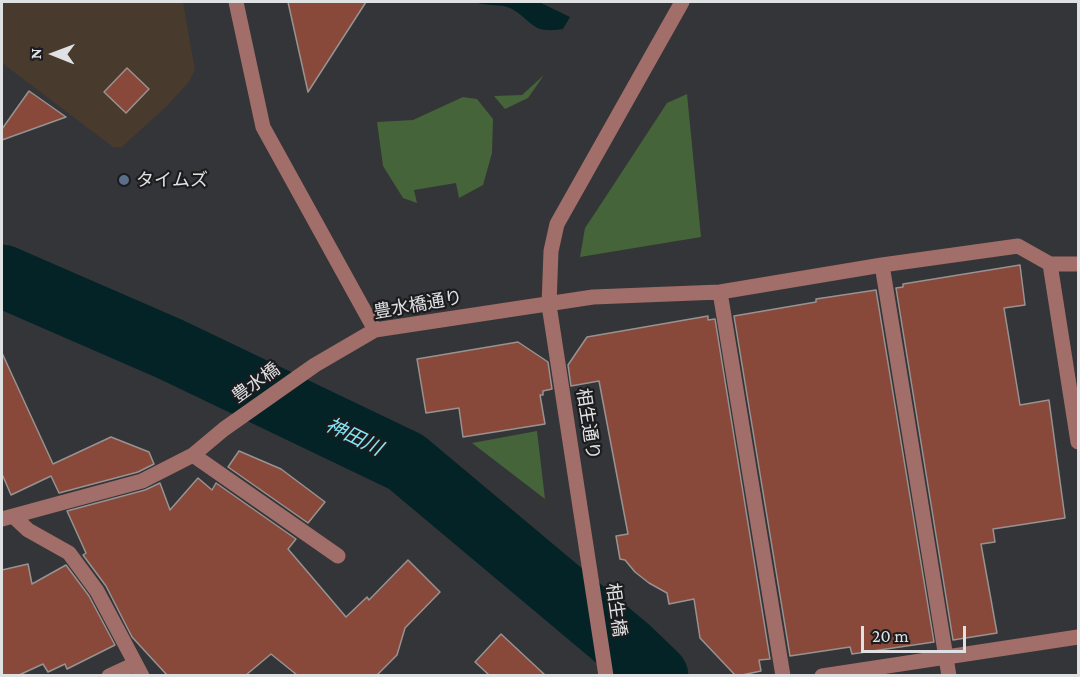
<!DOCTYPE html>
<meta charset="utf-8">
<style>
body{margin:0}
#map{position:relative;width:1080px;height:677px;overflow:hidden;background:#343538;font-family:"Crimson Pro",serif}
canvas{display:block}
.frame{position:absolute;inset:0;border:3px solid #e0e1e3;pointer-events:none}
.north{position:absolute;left:24px;top:24px;width:60px;height:60px;-webkit-text-stroke:4px #1c1c1e;paint-order:stroke;rotate:271deg;font-size:16px;font-weight:700;line-height:24px;text-align:center;color:#e0e1e3}
.north::after{content:'';display:block;margin:auto;width:21px;height:27px;background:#e0e1e3;clip-path:polygon(50% 0,100% 100%,50% 72%,0 100%)}
.scale{position:absolute;left:861px;top:626px;width:105px;height:27px;box-sizing:border-box;border:3px solid #e0e1e3;border-top:0;padding-left:8px;font-size:18px;line-height:21px;white-space:nowrap;color:#e0e1e3;-webkit-text-stroke:4px #1c1c1e;paint-order:stroke}
</style>
<div id="map">
<canvas width="1080" height="677"></canvas>
<div class="frame"></div>
<div class="north">N</div>
<div class="scale">20 m</div>
</div>
<script>
const c = document.querySelector('canvas').getContext('2d');
c.lineJoin = 'round';
function paint(path, color) { c.fillStyle = color; c.fill(path, 'evenodd'); }
function trace(path, color, width, dash) { c.strokeStyle = color; c.lineWidth = width; c.lineCap = dash ? 'butt' : 'round'; c.setLineDash(dash || []); c.stroke(path); }
function label(font, color, halo, rows, align = 'center') {
  c.font = font + ' "Crimson Pro","Noto Sans JP",serif'; c.lineWidth = 4.5; c.setLineDash([]); c.textBaseline = 'middle'; c.strokeStyle = halo; c.fillStyle = color; for (const [text, x, y, turn = 0] of rows) {
    c.save(); c.translate(x, y); c.rotate((+turn || 0) * Math.PI / 180); c.textAlign = isNaN(turn) ? turn : align; if (halo) c.strokeText(text, 0, 0); c.fillText(text, 0, 0); c.restore();
  }
}
paint(new Path2D(`
 M2 2H183L195 70 189 82 167 106 122 147H113L2 63Z`), '#483a2c');
paint(new Path2D(`
 M544 75 528 98 505 109 494 96 522 95Z
 M687 94 701 237 580 257 585 228 599 207 667 103Z
 M463 97 477 99 493 119 492 153 483 185 459 198 456 183 414 190 417 203 403 198 383 166 377 122 413 120Z
 M537 431 545 499 472 443Z`), '#456439');
paint(new Path2D(`
 M475 2H539L570 17 563 29C531 34 534 22 512 9 502 3 487 7 475 2Z`), '#042327');
trace(new Path2D(`
 M2 276 170 349 406 462 629 649 657 676`), '#042327', 63);
const building = new Path2D(`
 M288 2H366L308 92Z
 M127 68 149 89 126 113 104 92Z
 M29 91 66 117 2 140V129Z
 M1020 265 1025 305 1004 308 1020 405 1049 400 1065 518 993 529 995 542 981 544 997 633 953 640 896 288 903 287V284Z
 M876 290 934 642 852 654 850 647 790 656 734 316 816 302V299Z
 M708 316V320L715 319 770 659 759 660 761 671 742 675H735L700 638 694 599 669 604 667 593 649 583 635 572 625 560 620 559 616 536 628 534 599 381 571 386 568 365 587 337Z
 M518 342 548 362 552 389 543 391V395H540L545 424 463 437 459 408 426 413 417 359Z
 M2 353 53 464 111 437 149 452 154 464 138 472 59 493 51 476 11 495 2 474Z
 M239 451 281 469 325 502 308 523 228 467Z
 M198 478 212 490 216 483 296 539 288 549 346 617 367 597 369 600 408 560 440 592 405 628 397 655 377 675H297L271 654 246 675H167L132 637 106 586 83 555 86 553 67 511 145 490 160 483 170 510Z
 M28 564 32 584 66 565 89 596 115 645 67 669 65 664 48 672 43 664 19 675H2V570Z
 M501 634 545 675H489L475 662Z`);
paint(building, '#88483a');
trace(building, '#989392', 1.5);
trace(new Path2D(`
 M236 2 263 127 375 330
 M1050 264H1078
 M882 265 949 676
 M720 292 783 676
 M193 455 338 556
 M13 516 28 530 69 553 97 591 142 676
 M2 519 142 481 193 455 224 429 315 365 375 330 593 297 720 292 882 265 1018 246 1050 264 1078 442
 M109 676 135 664
 M606 676 549 305 551 251 557 224 682 2
 M822 676 1078 637`), '#a26e69', 15);
for (const [x, y, r, color] of [
 [124,180,6,"#5c6f8a"]
]) { const dot = new Path2D(); dot.arc(x, y, r, 0, 2 * Math.PI); c.fillStyle = color; c.fill(dot); trace(dot, '#1c1c1e', 2); }
label('18px', '#e0e1e3', '#1c1c1e', [
 ["タイムズ",136,180]
], 'left');
label('18px', '#e0e1e3', '#1c1c1e', [
 ["豊水橋通り",418,305,-10],
 ["豊水橋",256,383,-36],
 ["相生通り",588,424,81],
 ["相生橋",616,610,82]
]);
label('italic 20px', '#82e7f7', '#1c1c1e', [
 ["神田川",354,437,26]
]);
</script>
